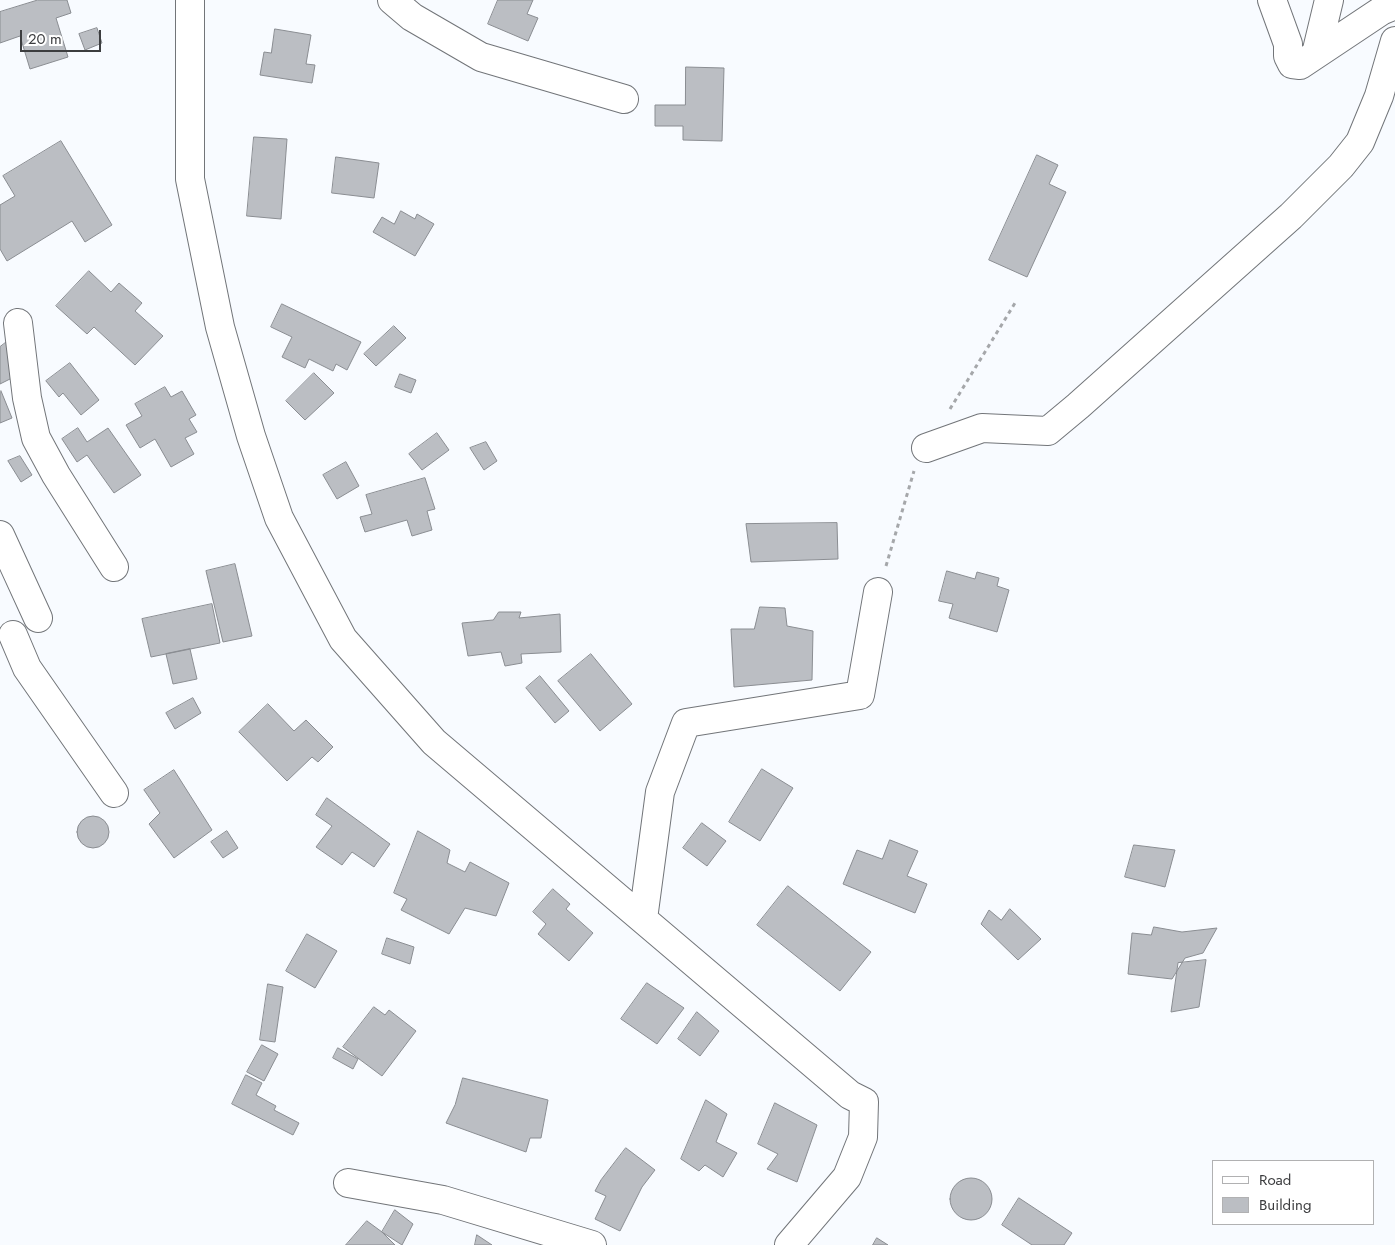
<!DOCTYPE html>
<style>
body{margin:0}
#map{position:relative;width:1395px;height:1245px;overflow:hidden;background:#f8fbff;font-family:Jost,sans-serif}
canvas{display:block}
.legend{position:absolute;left:1212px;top:1160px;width:162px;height:65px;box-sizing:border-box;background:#fff;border:1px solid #b1b1b2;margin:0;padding:6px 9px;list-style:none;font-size:15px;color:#3c3d3f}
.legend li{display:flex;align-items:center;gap:10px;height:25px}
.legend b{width:25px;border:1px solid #b1b1b2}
.scale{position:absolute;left:20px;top:30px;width:81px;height:22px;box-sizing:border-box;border:2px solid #3c3d3f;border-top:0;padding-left:6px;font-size:15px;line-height:18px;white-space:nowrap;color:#3c3d3f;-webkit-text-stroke:4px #fff;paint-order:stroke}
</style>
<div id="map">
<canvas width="1395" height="1245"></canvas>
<ul class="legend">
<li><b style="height:6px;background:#fff"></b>Road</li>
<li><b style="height:14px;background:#bbbec3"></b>Building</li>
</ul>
<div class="scale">20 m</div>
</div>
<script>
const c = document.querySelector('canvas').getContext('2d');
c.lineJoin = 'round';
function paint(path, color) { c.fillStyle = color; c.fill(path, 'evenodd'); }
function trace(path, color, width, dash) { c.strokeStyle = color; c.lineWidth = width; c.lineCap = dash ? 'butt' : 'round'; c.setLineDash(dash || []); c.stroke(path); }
const building = new Path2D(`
 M38 0H67L71 13 56 18 68 57 30 69 20 36 0 43V12Z
 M498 0H533L527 14 538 18 528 41 488 24Z
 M97 28 102 43 85 50 79 34Z
 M275 29 311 35 306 64 315 65 312 83 260 75 264 52 271 53Z
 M686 67 724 68 722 141 683 140V126H655V105H685Z
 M254 137 287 139 281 219 247 216Z
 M61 141 112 225 85 242 72 221 7 261 0 249V205L15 196 3 176Z
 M1037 155 1058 165 1049 184 1066 192 1027 277 989 260Z
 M336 157 379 163 374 198 332 193Z
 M401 211 415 219 417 214 434 224 415 256 373 232 382 217 394 224Z
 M89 271 111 292 119 283 142 303 135 311 163 336 135 365 94 327 87 334 56 306Z
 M282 304 361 342 347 370 336 364 333 371 309 359 305 368 282 357 292 337 271 327Z
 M394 326 406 338 376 366 364 354Z
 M8 341 24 372 0 384V347Z
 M70 363 99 400 81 415 63 393 59 397 46 381Z
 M314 373 334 393 305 420 286 401Z
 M400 374 416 380 411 393 395 387Z
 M165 387 171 397 182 391 196 415 189 419 197 432 185 438 194 454 171 467 155 439 140 448 126 425 142 416 135 404Z
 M1 391 12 418 0 423V392Z
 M78 428 87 442 108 428 141 475 114 493 87 455 77 462 62 439Z
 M437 433 449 450 422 470 409 454Z
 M486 442 497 461 484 470 470 448Z
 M20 456 32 475 21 482 8 461Z
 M346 462 359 486 337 499 323 475Z
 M425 478 435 509 427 511 432 530 412 536 407 520 365 532 360 517 372 514 366 495Z
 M837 523 838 559 751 562 746 524Z
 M235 564 252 636 223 642 206 571Z
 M947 571 975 579 977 572 999 578 997 586 1009 590 997 632 949 618 953 604 939 601Z
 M212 604 220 643 151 657 142 619Z
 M760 607 785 608 787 626 813 631 812 680 734 687 731 629H754Z
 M499 612H521L519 618 560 614 561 652 521 654 522 663 505 666 501 652 468 656 462 623 493 620Z
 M190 649 197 679 173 684 166 654Z
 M591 654 632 704 600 731 558 681Z
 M540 676 569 711 555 723 526 688Z
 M193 698 201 713 175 729 166 713Z
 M268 704 294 731 306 720 333 747 318 762 312 757 287 781 239 732Z
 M762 769 793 788 760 841 729 822Z
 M174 770 212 830 174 858 149 824 160 813 144 790Z
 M327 798 390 844 374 867 352 852 342 865 316 847 332 826 316 815Z
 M77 832a16 16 0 1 1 32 0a16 16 0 1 1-32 0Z
 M702 823 726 841 707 866 683 848Z
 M227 831 238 848 223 858 211 842Z
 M418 831 450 850 447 863 465 872 470 862 509 883 496 916 465 908 449 934 401 910 407 899 394 893Z
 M890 840 918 851 907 876 927 884 915 913 843 884 857 850 882 859Z
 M1134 845 1175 850 1165 887 1125 877Z
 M788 886 871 952 840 991 757 925Z
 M553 889 570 904 566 909 593 933 569 961 538 934 546 924 533 912Z
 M1010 909 1041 939 1018 960 981 924 989 910 1001 920Z
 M1154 927 1182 932 1217 928 1203 953 1185 958 1172 979 1128 974 1132 933 1151 935Z
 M307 934 337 951 315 988 286 971Z
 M387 938 414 947 410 964 382 954Z
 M1206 960 1199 1007 1171 1012 1178 963Z
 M647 983 684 1008 657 1044 621 1019Z
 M268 984 283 987 275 1042 260 1040Z
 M374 1007 385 1015 389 1010 416 1031 382 1076 343 1047Z
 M697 1012 719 1031 700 1056 678 1039Z
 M262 1045 278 1054 264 1081 247 1072Z
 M338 1048 358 1059 353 1069 333 1058Z
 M246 1075 262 1083 256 1095 276 1106 274 1110 299 1123 293 1135 232 1104Z
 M463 1078 548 1100 541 1138H530L526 1152 446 1123 455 1105Z
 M706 1100 727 1114 716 1142 737 1153 723 1177 705 1165 699 1171 681 1159Z
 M775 1103 817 1125 797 1182 767 1169 778 1154 758 1144Z
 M626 1148 655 1170 642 1187 620 1231 595 1219 606 1196 595 1191 601 1180Z
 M950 1199a21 21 0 1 1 42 0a21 21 0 1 1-42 0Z
 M1019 1198 1072 1233 1064 1245H1032L1002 1225Z
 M395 1210 413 1224 402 1245 382 1232Z
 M367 1221 382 1232 395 1245H346Z
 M477 1235 492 1245H475Z
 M877 1238 888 1245H873Z`);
paint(building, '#bbbec3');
trace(building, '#8a8d92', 1);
const minor = new Path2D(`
 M190 0V179L220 327 251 436 279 518 343 639 434 742 850 1095 864 1102 863 1137 847 1177 789 1245
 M392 0 412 17 481 57 624 99
 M1272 0 1288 44V56L1292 64 1300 65 1381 11 1395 5
 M1316 54 1329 0
 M18 323 27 398 36 438 56 475 114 567
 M926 448 982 428 1048 431 1078 406 1291 216 1341 166 1360 142 1379 96 1395 41
 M0 535 38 618
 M13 635 27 668 114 793
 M643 919 660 792 686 723 860 695 878 592
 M348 1183 443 1200 592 1245`);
trace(minor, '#727579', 30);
trace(new Path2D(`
 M950 409 1015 303
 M886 566 914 471`), '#a5a7aa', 3, [4, 4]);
trace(minor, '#fff', 28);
</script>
